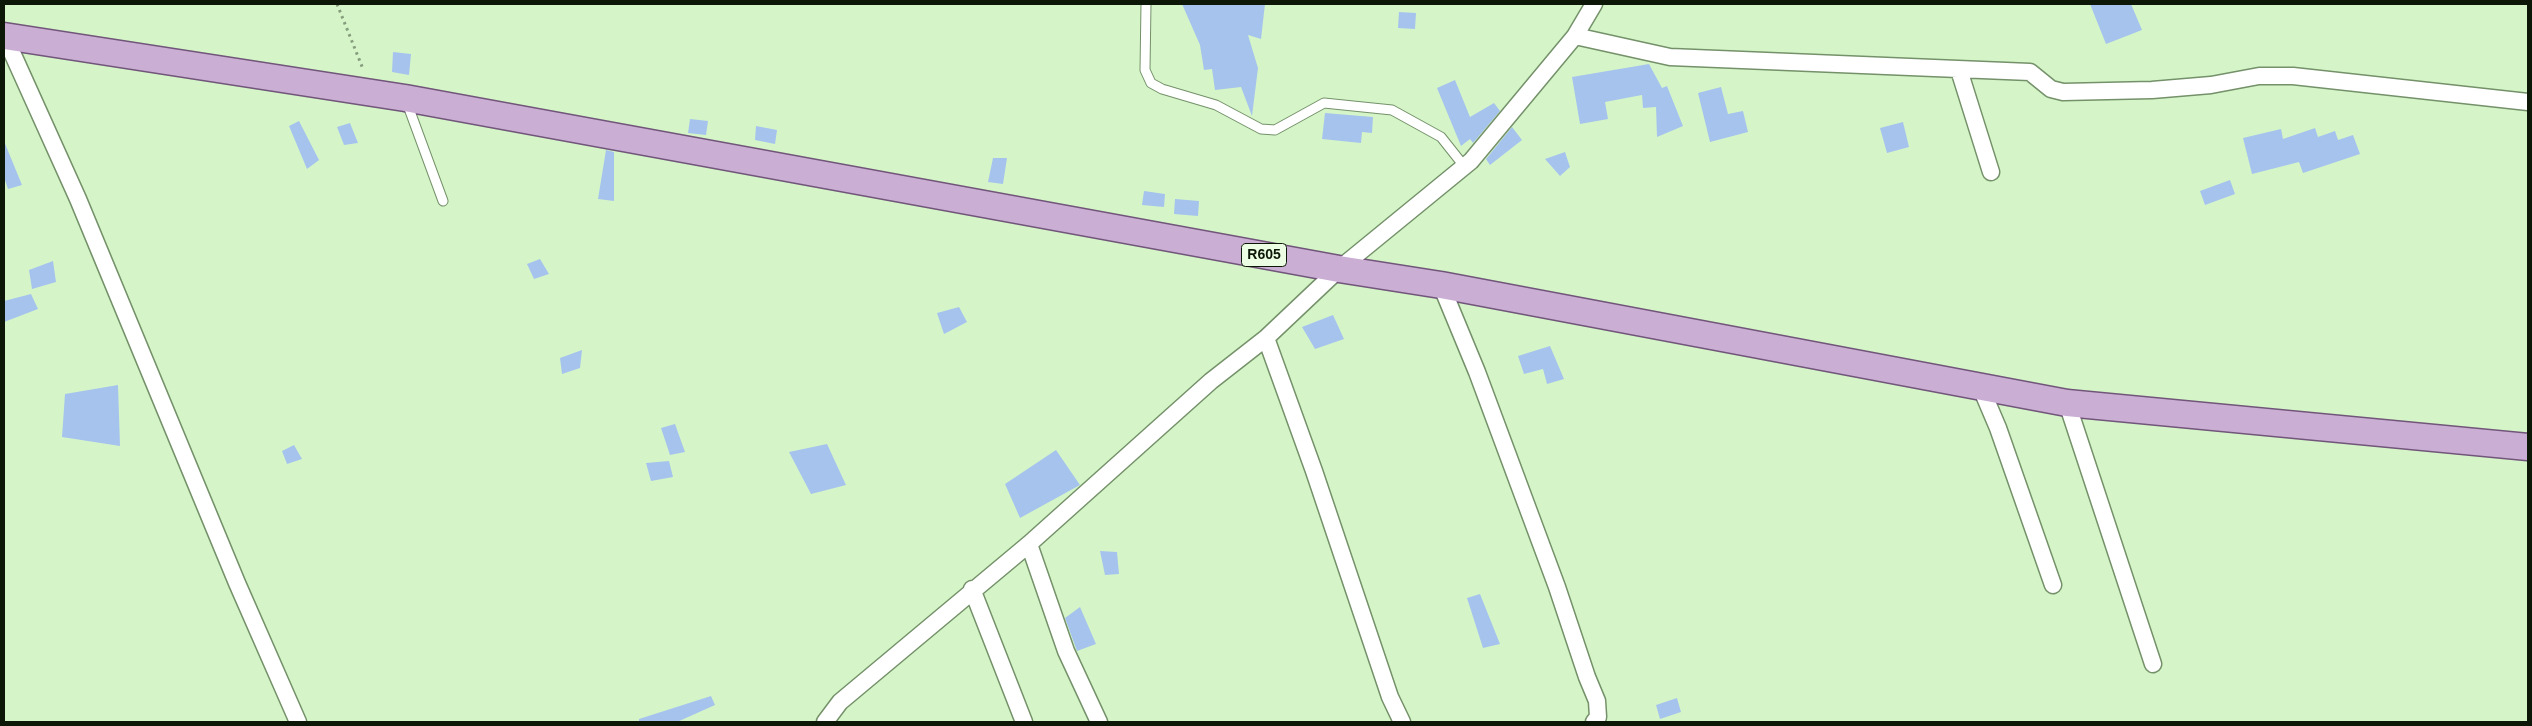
<!DOCTYPE html>
<style>
body{margin:0}
#map{position:relative;width:2532px;height:726px;overflow:hidden;background:#d5f5c9;font-family:Arial,sans-serif}
canvas{display:block}
.frame{position:absolute;inset:0;border:5px solid #0c1708;pointer-events:none}
</style>
<div id="map">
<canvas width="2532" height="726"></canvas>
<div class="frame"></div>
</div>
<script>
const c = document.querySelector('canvas').getContext('2d');
c.lineJoin = 'round';
function paint(path, color) { c.fillStyle = color; c.fill(path, 'evenodd'); }
function trace(path, color, width, dash) { c.strokeStyle = color; c.lineWidth = width; c.lineCap = dash ? 'butt' : 'round'; c.setLineDash(dash || []); c.stroke(path); }
function label(font, color, halo, rows, align = 'center') {
  c.font = font + ' Arial,sans-serif'; c.lineWidth = 5; c.setLineDash([]); c.textBaseline = 'middle'; c.strokeStyle = halo; c.fillStyle = color; for (const [text, x, y, turn = 0] of rows) {
    c.save(); c.translate(x, y); c.rotate((+turn || 0) * Math.PI / 180); c.textAlign = isNaN(turn) ? turn : align; if (halo) c.strokeText(text, 0, 0); c.fillText(text, 0, 0); c.restore();
  }
}
paint(new Path2D(`
 M1182 4H1265L1261 39 1248 35 1258 68 1252 116 1241 87 1215 90 1212 69 1204 70 1200 45Z
 M2090 4H2131L2142 30 2106 44Z
 M1399 12 1416 13 1415 29 1398 28Z
 M393 52 411 54 409 75 392 72Z
 M1649 64 1662 88 1667 86 1683 126 1657 137 1656 107 1643 108 1642 95 1605 102 1608 119 1580 124 1572 77Z
 M1455 80 1470 117 1494 103 1500 111 1473 143 1470 139 1461 146 1437 88Z
 M1721 87 1728 114 1743 111 1748 132 1710 142 1698 93Z
 M1325 113 1373 117 1372 133 1362 132 1361 143 1322 139Z
 M690 119 708 121 706 135 688 133Z
 M299 121 319 160 307 169 289 126Z
 M1903 122 1909 147 1887 153 1880 128Z
 M350 123 358 143 344 145 337 127Z
 M756 126 777 130 775 144 755 140Z
 M1512 127 1522 140 1490 165 1486 159Z
 M2315 128 2318 137 2335 131 2338 140 2353 135 2360 154 2303 173 2299 162 2252 174 2243 138 2281 129 2283 139Z
 M4 141 22 185 8 189 4 177Z
 M606 150 614 152V201L598 199Z
 M1565 152 1570 167 1560 176 1545 159Z
 M993 158H1007L1003 184 988 182Z
 M2230 180 2235 194 2205 205 2200 191Z
 M1144 191 1165 194 1164 207 1142 205Z
 M1175 199 1199 201 1198 216 1174 214Z
 M540 259 549 274 534 279 527 264Z
 M53 261 56 282 32 289 29 270Z
 M31 294 38 309 4 322V301Z
 M959 307 967 322 944 334 937 313Z
 M1333 315 1344 339 1315 349 1302 327Z
 M1550 346 1564 379 1547 384 1543 369 1524 374 1518 356Z
 M582 350 580 368 562 374 560 358Z
 M118 385 120 446 62 437 65 394Z
 M675 424 685 452 670 455 661 428Z
 M827 444 846 485 811 494 789 452Z
 M294 445 302 459 287 464 282 451Z
 M1056 450 1080 485 1020 518 1005 484Z
 M669 461 673 477 651 481 646 463Z
 M1100 551 1117 552 1119 574 1105 575Z
 M1480 594 1500 644 1483 648 1467 598Z
 M1080 607 1096 644 1077 651 1065 618Z
 M711 696 715 705 677 722H639V719Z
 M1677 698 1681 712 1660 719 1656 705Z`), '#a6c3ed');
const lane = new Path2D(`
 M1146 4 1145 70 1151 83 1162 89 1216 105 1261 129 1275 130 1324 103 1392 110 1441 137 1464 166
 M407 103 443 201`);
const street = new Path2D(`
 M1575 36 1670 57 2030 72 2051 89 2063 92 2152 90 2211 85 2259 76H2293L2528 102
 M5 37 78 199 237 583 298 722
 M1959 70 1991 172
 M1441 285 1477 372 1557 587 1587 677 1597 701 1598 717 1594 722
 M1266 338 1314 471 1390 697 1402 722
 M1981 388 1998 428 2053 585
 M2067 403 2153 664
 M1029 544 1066 651 1099 722
 M972 589 1024 722
 M825 722 840 702 1029 544 1211 381 1266 338 1339 269 1471 161 1575 36 1594 4`);
const primary = new Path2D(`
 M4 36 405 98 1339 269 1441 285 2067 403 2528 447`);
trace(lane, '#749169', 11);
trace(street, '#749169', 19);
trace(primary, '#71567a', 29);
trace(new Path2D(`
 M337 4 363 69`), '#859d7c', 3, [2.5, 4]);
trace(lane, '#fff', 9);
trace(street, '#fff', 16);
trace(primary, '#cbaed4', 26);
for (const [x, y, w] of [
 [1264,255,45]
]) { const box = new Path2D(); box.roundRect(x - w / 2, y - 11.5, w, 23, 4); c.fillStyle = '#ebfee4'; c.fill(box); trace(box, '#0c1708', 1); }
label('bold 14px', '#0c1708', null, [
 ["R605",1264,255]
]);
</script>
